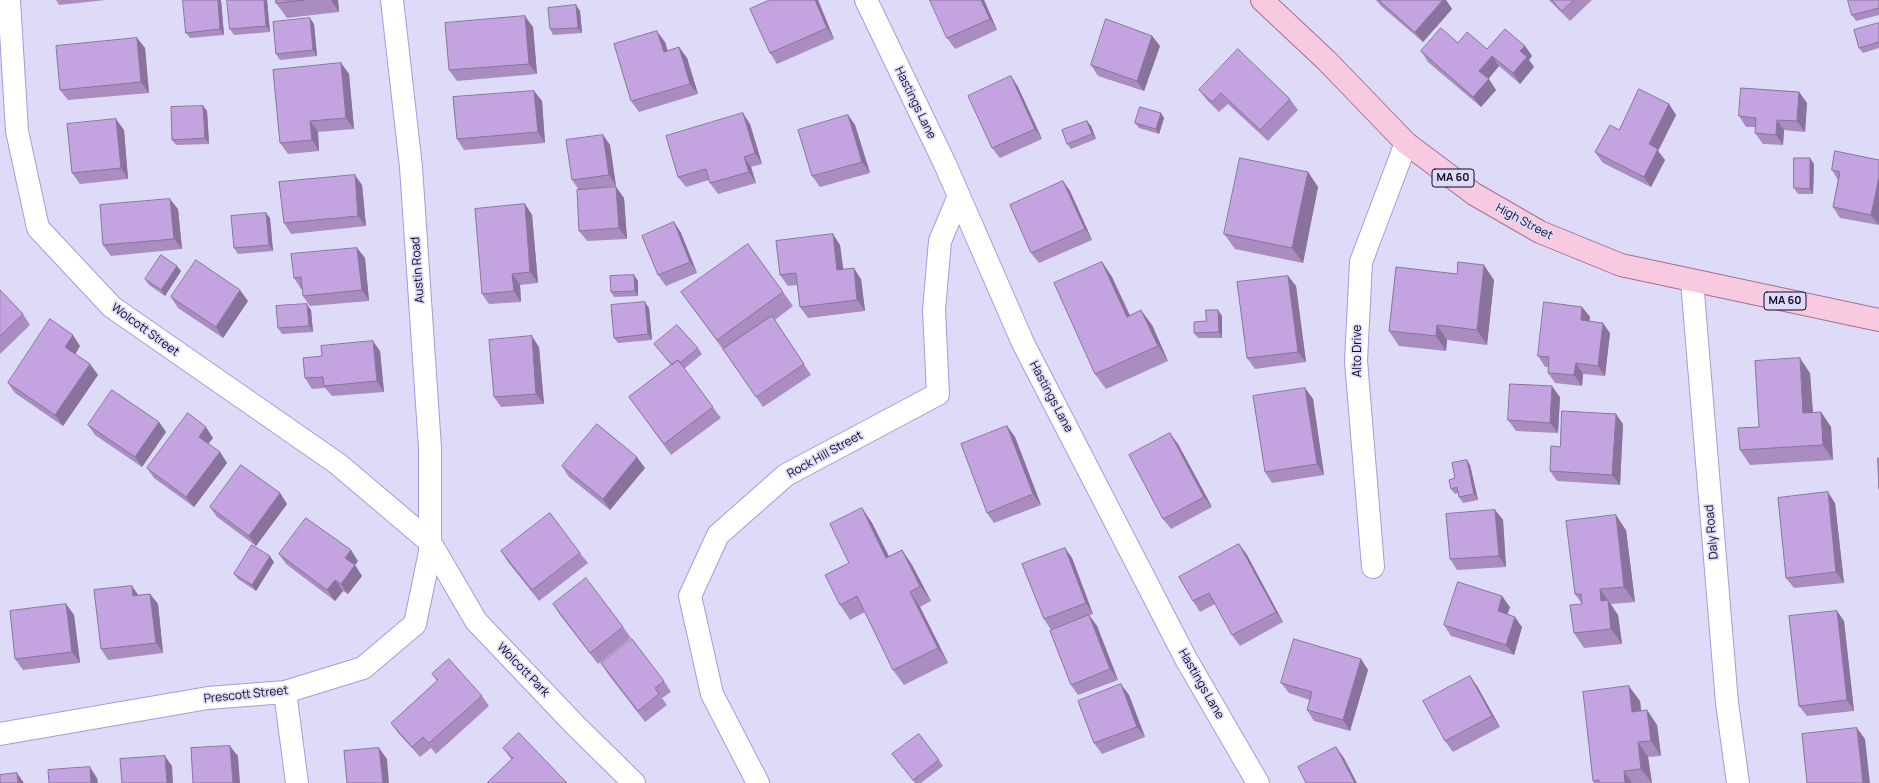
<!DOCTYPE html>
<style>
body{margin:0}
canvas{display:block;background:#dddbf8}
</style>
<canvas width="1879" height="783"></canvas>
<script>
const c = document.querySelector('canvas').getContext('2d');
c.lineJoin = 'round';
function trace(path, color, width, dash) { c.strokeStyle = color; c.lineWidth = width; c.lineCap = dash ? 'butt' : 'round'; c.setLineDash(dash || []); c.stroke(path); }
function paint(path, color) { c.fillStyle = color; c.fill(path, 'evenodd'); }
function label(font, color, halo, rows, align = 'center') {
  c.font = font + ' Manrope,sans-serif'; c.lineWidth = 3.5; c.setLineDash([]); c.textBaseline = 'middle'; c.strokeStyle = halo; c.fillStyle = color; for (const [text, x, y, turn = 0] of rows) {
    c.save(); c.translate(x, y); c.rotate((+turn || 0) * Math.PI / 180); c.textAlign = isNaN(turn) ? turn : align; if (halo) c.strokeText(text, 0, 0); c.fillText(text, 0, 0); c.restore();
  }
}
const minor = new Path2D(`
 M9 0 17 131 38 228 112 307 338 464 430 542 476 621 575 725 634 783
 M866 0 945 164 1023 343 1186 659 1258 783
 M1692 281 1727 703 1738 783
 M1373 567 1356 361 1361 262 1406 143
 M285 692 297 783
 M0 734 208 698 285 692 363 668 415 624 430 552V448L411 167 392 0
 M758 783 712 694 690 596 718 535 786 475 938 394 934 310 940 241 959 196`);
const major = new Path2D(`
 M1262 0 1327 61 1406 143 1474 194 1540 232 1621 265 1879 320`);
trace(minor, '#a39be1', 24);
trace(major, '#a47091', 24);
trace(minor, '#fff', 22);
trace(major, '#f8cae0', 22);
paint(new Path2D(`
 M56 0H106L59 5Z
 M221 0 224 35 190 38 186 33Z
 M267 0 270 32 234 35 230 29Z
 M276 0H338L339 12 287 18 276 3Z
 M770 0H818L834 39 777 64 770 53Z
 M984 0 997 30 955 49 947 38Z
 M1376 0H1446L1452 9 1423 42 1381 6Z
 M1549 0H1592L1570 21Z
 M1879 0V15L1856 21 1852 15Z
 M576 5 580 11 582 33 553 35 550 29Z
 M1879 23V48L1863 53 1859 48Z
 M314 24 317 56 280 60 276 54Z
 M533 27 537 74 457 81 449 70Z
 M1152 36 1160 46 1144 91 1098 76 1091 65Z
 M137 38 145 48 149 93 68 100 60 90Z
 M665 42 668 51 679 47 687 58 698 94 639 112 631 101Z
 M1458 43 1487 49 1525 46 1532 56 1529 60 1534 67 1520 84 1499 66 1488 79 1496 90 1481 107 1428 62 1421 51Z
 M341 63 349 74 354 129 318 132 319 151 288 154 280 143Z
 M1011 76 1018 87 1042 139 1000 158 992 148Z
 M1199 90 1290 99 1298 110 1268 141 1228 104 1219 112 1207 100Z
 M534 91 542 101 545 143 464 150 457 139Z
 M1799 92 1807 103 1805 132 1784 130 1783 145 1763 144 1755 133 1756 127H1746L1739 116Z
 M1669 104 1676 115 1658 151 1665 160 1651 187 1603 163 1595 152 1619 130Z
 M203 106 207 111 209 144 176 145 172 140Z
 M1161 113 1164 118 1159 134 1139 128 1135 123Z
 M848 115 855 125 870 173 820 187 812 176Z
 M1087 121 1091 126 1096 139 1071 149 1067 144Z
 M750 124 762 164 751 167 756 183 718 194 710 183 709 180 686 187 678 177Z
 M124 130 128 179 80 184 72 173Z
 M603 135 610 145 616 186 594 189 616 187 624 198 627 239 587 241 579 231V190L572 180Z
 M1835 151 1879 225 1840 218 1833 207 1838 180 1832 170Z
 M1814 164 1813 194H1798L1794 188Z
 M1308 172 1318 187 1303 263 1235 249 1224 234Z
 M1063 181 1070 191 1092 240 1039 263 1031 253Z
 M362 185 366 226 291 234 284 223Z
 M525 204 532 215 538 283 520 285 521 302 489 304 482 294Z
 M178 209 182 249 111 256 103 245Z
 M266 213 270 218 273 251 238 254 234 248Z
 M674 222 681 233 697 273 666 286 658 275Z
 M840 245 843 270 861 279 865 311 808 318 800 307 797 285 788 286 780 275Z
 M357 248 365 258 369 301 310 306 303 296 302 289H301L294 278Z
 M1102 262 1112 277 1130 315 1152 325 1168 361 1106 389 1095 374Z
 M181 271 165 296 149 285 145 279Z
 M634 275 638 281V296L614 297 611 292Z
 M1288 276 1296 286 1306 362 1255 369 1247 358Z
 M1494 280 1487 345 1447 340 1446 351 1399 346 1389 331Z
 M0 290 23 314 30 325 0 354Z
 M681 292H783L793 306 775 320 811 375 763 407 727 355Z
 M171 297 248 301 223 338 178 308Z
 M1582 307 1590 317 1589 321 1610 333 1605 376 1583 374 1582 386 1555 383 1548 373V367H1545L1538 356Z
 M649 308 652 340 618 343 614 338Z
 M311 310 313 332 282 334 278 328Z
 M1218 310 1222 316V338H1198L1194 333Z
 M654 344 698 348 702 354 684 369 721 418 671 455 629 397 671 365Z
 M80 346 75 354 90 364 98 375 63 426 15 393 8 383Z
 M539 347 544 404 501 407 494 397Z
 M380 351 384 392 332 396 325 388 312 389 305 378Z
 M1810 373 1813 413 1821 412 1831 427 1833 460 1750 465 1740 450 1759 427Z
 M1305 388 1313 399 1324 475 1272 483 1265 472Z
 M1560 397 1558 433 1516 431 1508 420Z
 M159 422 166 432 142 467 95 435 88 425Z
 M1623 424 1620 485 1557 481 1550 471 1560 447Z
 M1007 426 1015 437 1041 505 994 523 987 513Z
 M213 438 208 444 220 452 227 463 194 507 154 478 147 468Z
 M1178 444 1212 507 1171 529 1163 519Z
 M1470 465 1478 500 1463 503 1459 497 1458 493 1455 494 1451 489 1455 478Z
 M562 466 645 468 610 510 569 477Z
 M280 493 287 504 256 546 217 517 210 507Z
 M1835 503 1844 583 1794 588 1786 578Z
 M862 508 872 523 889 556 902 550 912 565 931 601 920 607 948 663 904 685 893 670 865 612 850 620 840 605Z
 M1495 510 1503 520 1506 567 1457 570 1450 559Z
 M1626 530 1635 602 1611 604 1618 615 1622 644 1584 648 1574 633 1582 604 1575 594Z
 M1239 544 1247 555 1283 622 1240 646 1232 635 1215 604 1200 612 1193 601Z
 M1065 548 1072 558 1093 614 1051 630 1044 619Z
 M501 551 580 553 588 563 539 601 508 562Z
 M279 554 358 561 355 565 362 576 348 594 343 591 335 601 286 564Z
 M274 562 256 591 238 579 234 574Z
 M150 594 158 604 163 653 108 660 101 649 138 595Z
 M66 604 74 615 80 663 23 670 15 659Z
 M553 604 623 627 631 638 598 664 560 615Z
 M1510 607 1507 614 1522 627 1514 655 1451 636 1444 625Z
 M1837 611 1844 621 1854 711 1807 716 1799 706Z
 M1089 615 1097 626 1118 680 1078 695 1071 685Z
 M1361 659 1368 670 1350 731 1314 721 1307 710 1310 700 1289 693 1281 683Z
 M601 663 664 681 671 692 662 698 667 705 645 722 608 674Z
 M432 674 482 696 489 706 436 754 431 748 420 757 398 733 391 723 437 681Z
 M1477 686 1500 727 1453 752 1445 741Z
 M1129 695 1145 737 1102 754 1094 743Z
 M1640 701 1641 711 1647 710 1657 725 1661 756 1648 757 1652 783H1594L1593 781Z
 M503 748 567 783 511 759Z
 M892 754 939 760 943 766 921 783H915Z`), '#a98dc1');
paint(new Path2D(`
 M218 0H221L224 35 220 29Z
 M264 0H267L270 32 266 26Z
 M331 0H338L339 12Z
 M815 0H818L834 39 827 28Z
 M981 0H984L997 30 990 19Z
 M1443 0H1446L1452 9 1423 42 1415 32Z
 M576 5 580 11 582 33 578 28Z
 M525 16 533 27 537 74 529 64Z
 M310 18 314 24 317 56 313 50Z
 M657 31 665 42 671 63 664 52Z
 M1152 36 1160 46 1144 91 1137 81Z
 M137 38 145 48 149 93 141 82Z
 M1525 46 1532 56 1529 60 1534 67 1520 84 1513 73 1520 51Z
 M679 47 687 58 698 94 690 84Z
 M1492 56 1499 66 1486 82 1479 71Z
 M341 63 349 74 354 129 346 118Z
 M1011 76 1018 87 1042 139 1035 129Z
 M1489 79 1496 90 1481 107 1473 97Z
 M534 91 542 101 545 143 538 132Z
 M1799 92 1807 103 1805 132 1797 121Z
 M1669 104 1676 115 1658 151 1665 160 1651 187 1644 177 1649 144Z
 M203 106 207 111 209 144 205 138Z
 M743 113 750 124 762 164 755 153Z
 M1161 113 1164 118 1159 134 1156 129Z
 M848 115 855 125 870 173 862 162Z
 M116 119 124 130 128 179 121 168Z
 M1777 120 1784 130 1783 145 1776 135Z
 M310 121 318 132 319 151 312 140Z
 M1087 121 1091 126 1096 139 1092 134Z
 M603 135 610 145 616 186 609 175Z
 M744 157 751 167 756 183 749 172Z
 M1810 158 1814 164 1813 194 1810 189Z
 M1308 172 1318 187 1303 263 1292 248Z
 M355 175 362 185 366 226 358 216Z
 M1879 177V225L1871 215Z
 M1063 181 1070 191 1092 240 1085 229Z
 M616 187 624 198 627 239 619 228Z
 M170 199 178 209 182 249 174 239Z
 M525 204 532 215 538 283 530 272Z
 M266 213 270 218 273 251 269 245Z
 M674 222 681 233 697 273 690 262Z
 M833 234 840 245 845 281 837 270Z
 M357 248 365 258 369 301 362 290Z
 M1102 262 1112 277 1137 332 1127 317Z
 M1484 265 1494 280 1487 345 1477 330Z
 M177 266 181 271 165 296 161 290Z
 M854 268 861 279 865 311 857 300Z
 M512 274 520 285 521 302 514 291Z
 M634 275 638 281V296L635 291Z
 M1288 276 1296 286 1306 362 1298 352Z
 M240 290 248 301 223 338 216 327Z
 M645 302 649 308 652 340 648 334Z
 M307 304 311 310 313 332 309 326Z
 M1582 307 1590 317 1588 331 1581 320Z
 M1141 310 1152 325 1168 361 1158 346Z
 M1218 310 1222 316V338L1219 332Z
 M1603 323 1610 333 1605 376 1598 366Z
 M1437 325 1447 340 1446 351 1436 336Z
 M73 335 80 346 73 358 65 347Z
 M532 336 539 347 544 404 536 394Z
 M373 341 380 351 384 392 377 381Z
 M1800 358 1810 373 1814 428 1803 413Z
 M1576 363 1583 374 1582 386 1574 375Z
 M90 364 98 375 63 426 55 415Z
 M1552 386 1560 397 1558 433 1550 423Z
 M1305 388 1313 399 1324 475 1317 464Z
 M1821 412 1831 427 1833 460 1823 445Z
 M1616 414 1623 424 1620 485 1612 475Z
 M159 422 166 432 142 467 135 457Z
 M1007 426 1015 437 1041 505 1033 494Z
 M206 427 213 438 206 447 199 437Z
 M1170 433 1178 444 1212 507 1204 497Z
 M220 452 227 463 194 507 186 497Z
 M637 457 645 468 610 510 603 499Z
 M1467 460 1470 465 1478 500 1474 494Z
 M1828 492 1835 503 1844 583 1836 572Z
 M280 493 287 504 256 546 249 536Z
 M862 508 872 523 897 573 886 558Z
 M1495 510 1503 520 1506 567 1499 556Z
 M1616 515 1626 530 1635 602 1624 587Z
 M1239 544 1247 555 1283 622 1276 612Z
 M1065 548 1072 558 1093 614 1086 603Z
 M351 550 358 561 353 568 345 558Z
 M902 550 912 565 931 601 920 586Z
 M270 556 274 562 256 591 252 585Z
 M355 565 362 576 348 594 341 584Z
 M335 580 343 591 335 601 327 590Z
 M132 586 139 596H133Z
 M1600 589 1618 615 1622 644 1611 629 1601 601Z
 M910 592 920 607 948 663 938 648Z
 M150 594 158 604 163 653 156 643Z
 M1502 596 1510 607 1505 622 1498 611Z
 M66 604 74 615 80 663 72 652Z
 M1837 611 1844 621 1854 711 1847 700Z
 M1089 615 1097 626 1118 680 1110 669Z
 M1515 617 1522 627 1514 655 1506 645Z
 M1361 659 1368 670 1350 731 1343 720Z
 M1470 676 1477 686 1500 727 1492 716Z
 M1121 684 1129 695 1145 737 1137 727Z
 M1629 686 1640 701 1643 727 1632 712Z
 M1647 710 1657 725 1661 756 1651 741Z
 M1857 728 1865 739 1870 783H1863Z
 M1638 742 1648 757 1652 783 1641 769Z
 M230 746 238 756 240 783H233Z
 M1336 747 1344 758 1357 783H1355Z
 M379 748 387 759 389 783H383Z
 M165 756 172 766 173 783H167Z
 M90 767 97 778 98 783H91Z
 M1624 771 1632 783H1625Z
 M17 773 24 783H18Z`), '#89739d');
const building = new Path2D(`
 M183 0H218L220 29 186 33Z
 M227 0H264L266 26 230 29Z
 M276 0H305L276 3Z
 M770 0H815L827 28 770 53 750 9Z
 M930 0H981L990 19 947 38Z
 M1379 0H1443L1415 32Z
 M1552 0H1574L1562 11Z
 M1848 0H1879V8L1852 15Z
 M576 5 578 28 550 29 548 8Z
 M525 16 529 64 449 70 445 23Z
 M310 18 313 50 276 54 273 22Z
 M1106 19 1152 36 1137 81 1091 65Z
 M1879 23V42L1859 48 1854 30Z
 M1441 28 1458 43 1467 32 1487 49 1505 29 1525 46 1520 51 1527 57 1513 73 1492 56 1479 71 1489 79 1473 97 1421 51Z
 M657 31 664 52 679 47 690 84 631 101 614 44Z
 M137 38 141 82 60 90 56 46Z
 M1238 49 1290 99 1260 130 1221 93 1212 102 1199 90Z
 M341 63 346 118 310 121 312 140 280 143 273 70Z
 M1011 76 1035 129 992 148 968 96Z
 M1741 88 1799 92 1797 121 1777 120 1776 135 1755 133 1756 118 1739 116Z
 M1639 89 1669 104 1649 144 1658 149 1644 177 1595 152 1610 125 1619 130Z
 M534 91 538 132 457 139 453 97Z
 M203 106 205 138 172 140 171 107Z
 M1140 107 1161 113 1156 129 1135 123Z
 M743 113 755 153 744 157 749 172 710 183 706 169 678 177 666 136Z
 M848 115 862 162 812 176 798 130Z
 M116 119 121 168 72 173 67 124Z
 M1087 121 1092 134 1067 144 1062 130Z
 M603 135 609 175 572 180 566 140Z
 M1835 151 1879 160V177L1871 215 1833 207 1840 172 1832 170Z
 M1240 158 1308 172 1292 248 1224 234Z
 M1794 158H1810V189L1794 188Z
 M355 175 358 216 284 223 279 182Z
 M1063 181 1085 229 1031 253 1010 205Z
 M616 187 619 228 579 231 577 190Z
 M170 199 174 239 103 245 100 205Z
 M525 204 530 272 512 274 514 291 482 294 475 209Z
 M266 213 269 245 234 248 231 216Z
 M674 222 690 262 658 275 642 236Z
 M833 234 837 270 854 268 857 300 800 307 796 273 780 275 776 241Z
 M748 244 783 292 717 340 681 292Z
 M357 248 362 290 303 296 301 277 294 278 291 254Z
 M161 255 177 266 161 290 145 279Z
 M196 260 240 290 216 327 171 297Z
 M1102 262 1127 317 1141 310 1158 346 1095 374 1054 283Z
 M1458 262 1484 265 1477 330 1437 325 1436 336 1389 331 1396 267 1457 274Z
 M634 275 635 291 611 292 610 276Z
 M1288 276 1298 352 1247 358 1237 282Z
 M0 290 23 314 0 336Z
 M645 302 648 334 614 338 611 305Z
 M1544 302 1582 307 1581 320 1603 323 1598 366 1576 363 1574 375 1548 373 1549 357 1538 356Z
 M307 304 309 326 278 328 276 306Z
 M1206 310H1218L1219 332 1194 333V322L1206 321Z
 M772 316 804 364 756 397 723 349Z
 M50 319 73 335 65 347 90 364 55 415 8 383Z
 M677 325 698 348 680 363 678 360 672 365 654 344Z
 M532 336 536 394 494 397 489 340Z
 M373 341 377 381 324 386 323 377 305 378 303 358 322 356 321 346Z
 M1800 358 1803 413 1821 412 1823 445 1740 450 1738 428 1759 427 1755 361Z
 M678 360 713 407 664 444 629 397Z
 M1510 384 1552 386 1550 423 1508 420Z
 M1305 388 1317 464 1265 472 1253 396Z
 M112 390 159 422 135 457 88 425Z
 M1562 411 1616 414 1612 475 1550 471 1551 446 1560 447Z
 M188 413 206 427 199 437 220 452 186 497 147 468Z
 M597 424 637 457 603 499 562 466Z
 M1007 426 1033 494 987 513 961 444Z
 M1170 433 1204 497 1163 519 1129 455Z
 M1878 458H1879V489Z
 M1467 460 1474 494 1459 497 1457 487 1451 489 1449 480 1455 478 1452 463Z
 M241 465 280 493 249 536 210 507Z
 M1828 492 1836 572 1786 578 1778 498Z
 M862 508 886 558 902 550 920 586 910 592 938 648 893 670 857 596 840 605 825 575 849 563 830 524Z
 M1495 510 1499 556 1450 559 1446 514Z
 M550 513 580 553 532 590 501 551Z
 M1616 515 1624 587 1600 589 1601 601 1608 600 1611 629 1574 633 1570 605 1582 604 1581 594H1575L1566 521Z
 M306 518 351 550 345 558 355 565 341 584 335 580 327 590 279 554Z
 M1239 544 1276 612 1232 635 1209 593 1193 601 1179 577Z
 M252 545 270 556 252 585 234 574Z
 M1065 548 1086 603 1044 619 1022 564Z
 M586 578 623 627 590 653 553 604Z
 M1458 582 1502 596 1498 611 1515 617 1506 645 1444 625Z
 M132 586 133 596 150 594 156 643 101 649 94 590Z
 M66 604 72 652 15 659 10 611Z
 M1837 611 1847 700 1799 706 1789 616Z
 M1089 615 1110 669 1071 685 1050 631Z
 M632 639 664 681 655 688 659 694 638 711 601 663Z
 M1294 639 1361 659 1343 720 1307 710 1312 692 1281 683Z
 M449 659 482 696 429 743 423 737 412 747 391 723 438 680 432 674Z
 M1470 676 1492 716 1445 741 1423 701Z
 M1121 684 1137 727 1094 743 1078 701Z
 M1629 686 1632 712 1647 710 1651 741 1638 742 1641 769 1624 771 1625 783H1599V780L1593 781 1583 692Z
 M1857 728 1863 783H1807L1802 734Z
 M519 733 567 783H487L513 758 503 748Z
 M919 734 939 760 913 780 892 754Z
 M230 746 233 783H193L191 748Z
 M1336 747 1355 783H1306L1298 767Z
 M379 748 383 783H347L344 751Z
 M165 756 167 783H122L120 759Z
 M90 767 91 783H49L48 770Z
 M17 773 18 783H0V775Z`);
paint(building, '#c4a4e0');
trace(building, '#89739d', 1);
for (const [x, y, w] of [
 [1453,178,42],
 [1785,301,42]
]) { const box = new Path2D(); box.roundRect(x - w / 2, y - 9, w, 18, 3); c.fillStyle = '#dddbf8'; c.fill(box); trace(box, '#0f0b24', 1); }
label('bold 11px', '#0f0b24', null, [
 ["MA 60",1453,178],
 ["MA 60",1785,301]
]);
label('12px', '#0f0b24', '#dddbf8', [
 ["Hastings Lane",915,103,64],
 ["High Street",1524,222,28],
 ["Austin Road",418,270,-94],
 ["Wolcott Street",145,330,36],
 ["Alto Drive",1358,351,-90],
 ["Hastings Lane",1051,397,62],
 ["Rock Hill Street",825,455,-29],
 ["Daly Road",1712,532,-95],
 ["Wolcott Park",523,670,46],
 ["Hastings Lane",1201,684,60],
 ["Prescott Street",246,695,-6]
]);
</script>
